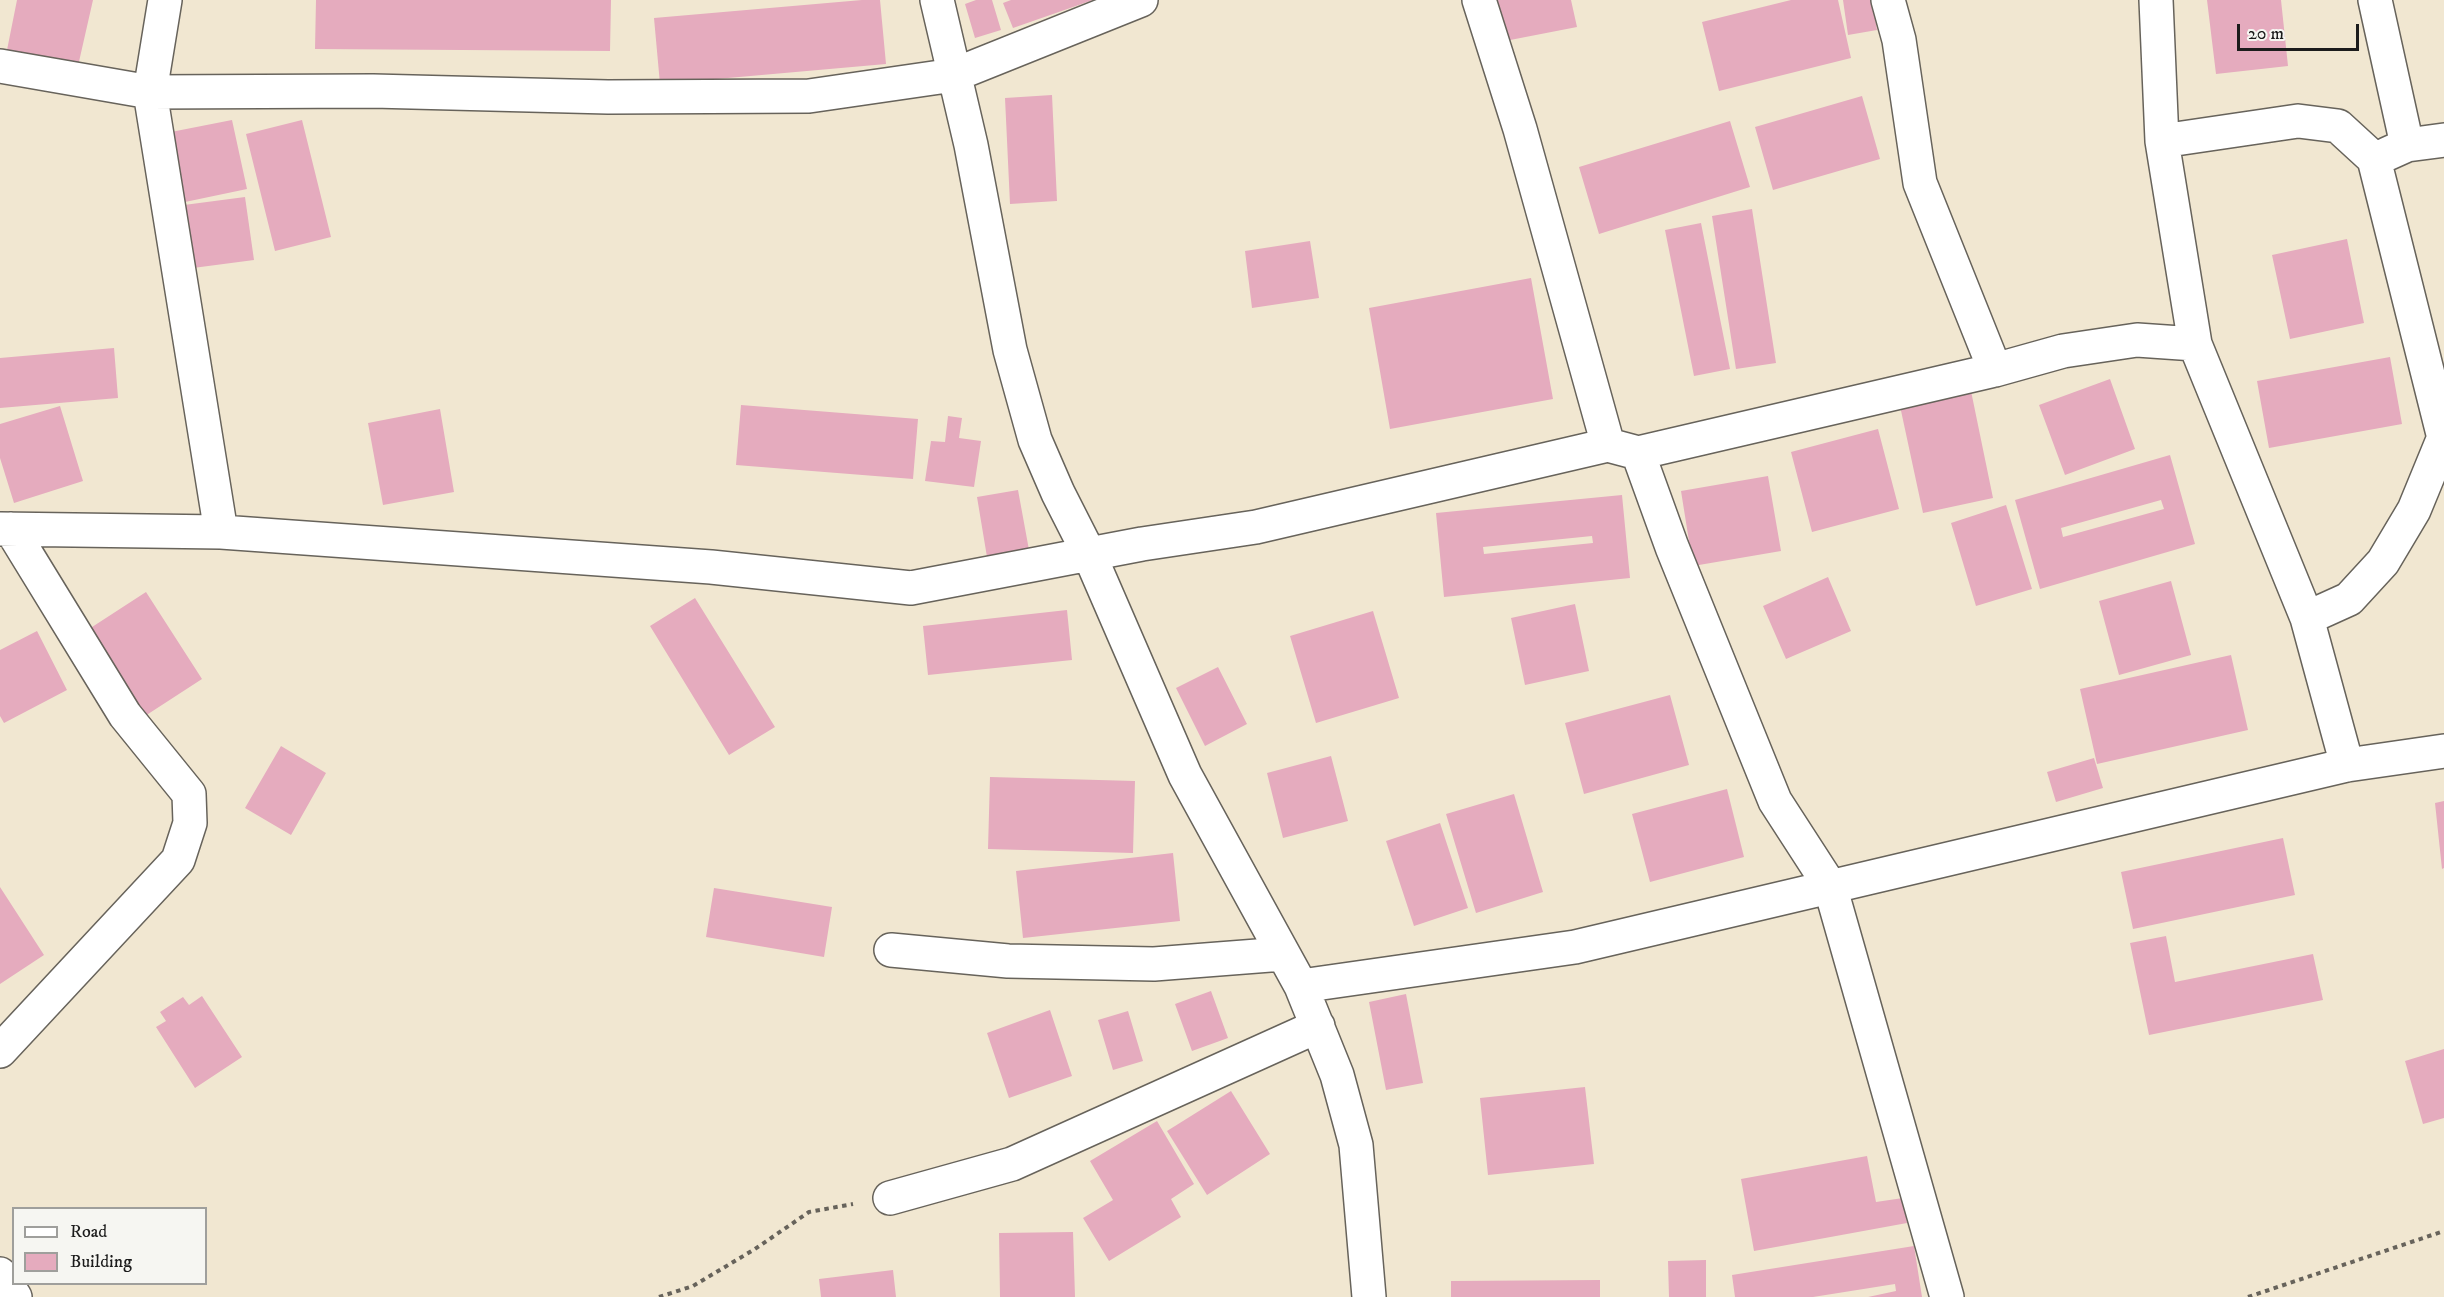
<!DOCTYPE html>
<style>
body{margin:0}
#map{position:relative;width:2444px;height:1297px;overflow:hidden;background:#f1e7d1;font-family:"IM FELL DW Pica",serif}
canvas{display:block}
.legend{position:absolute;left:12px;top:1207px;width:195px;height:78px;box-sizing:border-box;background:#f6f6f2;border:2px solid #9f9f9c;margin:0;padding:8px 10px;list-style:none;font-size:18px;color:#1c1c1c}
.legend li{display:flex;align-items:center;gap:12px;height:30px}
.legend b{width:30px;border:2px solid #9f9f9c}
.scale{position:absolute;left:2237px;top:24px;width:122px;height:27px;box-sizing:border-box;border:3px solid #1c1c1c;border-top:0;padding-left:8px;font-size:18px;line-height:21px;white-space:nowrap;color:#1c1c1c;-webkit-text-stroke:4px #f6f6f2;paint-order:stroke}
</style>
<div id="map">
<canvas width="2444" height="1297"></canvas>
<ul class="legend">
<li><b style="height:8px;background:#fff"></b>Road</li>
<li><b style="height:16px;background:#e5abbe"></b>Building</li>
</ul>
<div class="scale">20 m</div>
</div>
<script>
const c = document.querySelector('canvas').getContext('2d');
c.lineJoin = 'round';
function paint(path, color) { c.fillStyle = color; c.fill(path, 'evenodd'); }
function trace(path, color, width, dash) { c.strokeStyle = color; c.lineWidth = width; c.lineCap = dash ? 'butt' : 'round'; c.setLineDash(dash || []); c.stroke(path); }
paint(new Path2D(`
 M17 0H93L78 66 7 50Z
 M316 0H611L610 51 315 49Z
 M862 0H880L886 64 660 84 654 18Z
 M976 0H992L1001 30 975 38 965 4Z
 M1011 0H1093L1013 28 1003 3Z
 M1497 0H1571L1577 27 1505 41Z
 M1791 0H1838L1851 58 1719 91 1702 22Z
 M1843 0H1872L1877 30 1848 35Z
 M2207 0H2281L2288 66 2216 74Z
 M1052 95 1057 201 1010 204 1005 98Z
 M1862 96 1880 159 1773 190 1755 127Z
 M232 120 247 189 185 202 171 132Z
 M302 120 331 237 275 251 246 134Z
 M1730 121 1750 187 1599 234 1579 167Z
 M245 197 254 260 193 268 184 205Z
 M1752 209 1776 363 1736 369 1712 216Z
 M1701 223 1730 369 1694 376 1665 230Z
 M2347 239 2364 323 2290 339 2272 255Z
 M1310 241 1319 298 1252 308 1245 251Z
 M1531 278 1553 399 1390 429 1369 308Z
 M114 348 118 398 0 408V358Z
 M2390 357 2402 424 2269 448 2257 381Z
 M2110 379 2135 449 2065 475 2039 405Z
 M1971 391 1993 498 1923 513 1900 406Z
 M741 405 918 419 913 479 736 465Z
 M60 406 83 481 14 503 0 458V424Z
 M440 409 454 492 383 505 368 423Z
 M948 416 962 418 959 438 981 441 974 487 925 481 931 441 945 442Z
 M1878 429 1899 509 1812 532 1791 452Z
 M2170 455 2195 544 2040 589 2015 500ZM2161 500 2164 509 2063 537 2061 528Z
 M1768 476 1781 551 1693 566 1681 491Z
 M1018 490 1029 550 987 557 977 497Z
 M1622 495 1630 578 1444 597 1436 513ZM1592 536 1593 543 1484 554 1483 547Z
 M2006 505 2032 589 1976 606 1951 523Z
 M1828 577 1851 631 1786 659 1763 606Z
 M2171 581 2191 655 2119 675 2099 601Z
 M146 592 202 679 145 716 89 629Z
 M695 598 775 727 729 755 650 626Z
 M1575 604 1589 671 1525 685 1511 618Z
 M1067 610 1072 660 928 675 923 626Z
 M1373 611 1399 698 1316 723 1290 636Z
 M37 631 67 690 4 723 0 716V650Z
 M2231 655 2248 730 2097 764 2080 689Z
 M1218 667 1247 724 1205 746 1176 688Z
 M1670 695 1689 765 1584 794 1565 723Z
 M281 746 326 773 291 835 245 808Z
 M1331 756 1348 821 1283 838 1267 773Z
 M2094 758 2103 788 2056 802 2047 772Z
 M990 777 1135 781 1133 853 988 849Z
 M1727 789 1744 857 1650 882 1632 814Z
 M1514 794 1543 892 1476 913 1446 814Z
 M2444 801V868L2442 869 2435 803Z
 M1440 823 1468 908 1414 926 1386 841Z
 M2283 838 2295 895 2133 929 2121 872Z
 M1173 853 1180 921 1023 938 1016 871Z
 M0 887 44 955 0 984Z
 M714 888 832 907 824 957 706 937Z
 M2166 936 2175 982 2313 954 2323 1000 2149 1035 2130 943Z
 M1211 991 1228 1038 1192 1051 1175 1004Z
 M1406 994 1423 1083 1386 1090 1369 1002Z
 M202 996 242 1057 195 1088 156 1027 166 1021 160 1012 183 997 189 1005Z
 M1050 1010 1072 1076 1009 1098 987 1033Z
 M1128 1011 1143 1061 1113 1070 1098 1020Z
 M2444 1049V1118L2423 1124 2405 1061Z
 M1585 1087 1594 1164 1488 1175 1480 1098Z
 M1231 1091 1270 1154 1207 1195 1167 1131Z
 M1157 1121 1194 1184 1171 1199 1181 1217 1109 1261 1083 1218 1113 1200 1090 1161Z
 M1867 1156 1876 1202 1903 1198 1907 1223 1754 1251 1741 1179Z
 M1073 1232 1075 1297H1000L999 1233Z
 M1914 1246 1922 1297H1868L1896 1291 1895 1284 1813 1297H1735L1732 1275Z
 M1706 1260V1297H1669L1668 1261Z
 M893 1270 896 1297H821L819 1279Z
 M1600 1280V1297H1451V1281Z`), '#e5abbe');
const minor = new Path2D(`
 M165 0 150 92 221 532
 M937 0 971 145 1010 350 1035 440 1058 493 1090 556 1185 775 1301 986 1337 1075 1356 1145 1369 1297
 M1479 0 1520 129 1608 445
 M1888 0 1899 40 1920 183 1995 370
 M2156 0 2162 141 2195 344
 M2375 0 2407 145
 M0 66 150 92 373 91 608 97 809 96 954 75 1141 0
 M2162 141 2298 121 2338 126 2374 159 2444 438
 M2387 154 2407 145 2444 140
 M1638 453 1672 547 1775 801 1830 886 1947 1297
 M0 529 221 532 711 567 911 588 1142 544 1256 527 1608 445 1638 453 1995 370 2063 351 2137 340 2195 344 2307 618 2347 765
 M2307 618 2349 599 2383 562 2414 510 2444 437
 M891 950 1008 961 1154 964 1283 954
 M1301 986 1575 947 2347 765 2444 751
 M0 1051 178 860 190 823 189 794 125 715 11 529
 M890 1198 1012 1164 1318 1026
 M0 1274 15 1297`);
trace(minor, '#67635b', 36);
trace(new Path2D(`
 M659 1297 693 1286 755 1249 809 1212 853 1204
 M2248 1297 2444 1231`), '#67635b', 4, [4.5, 4.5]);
trace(minor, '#fff', 33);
</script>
